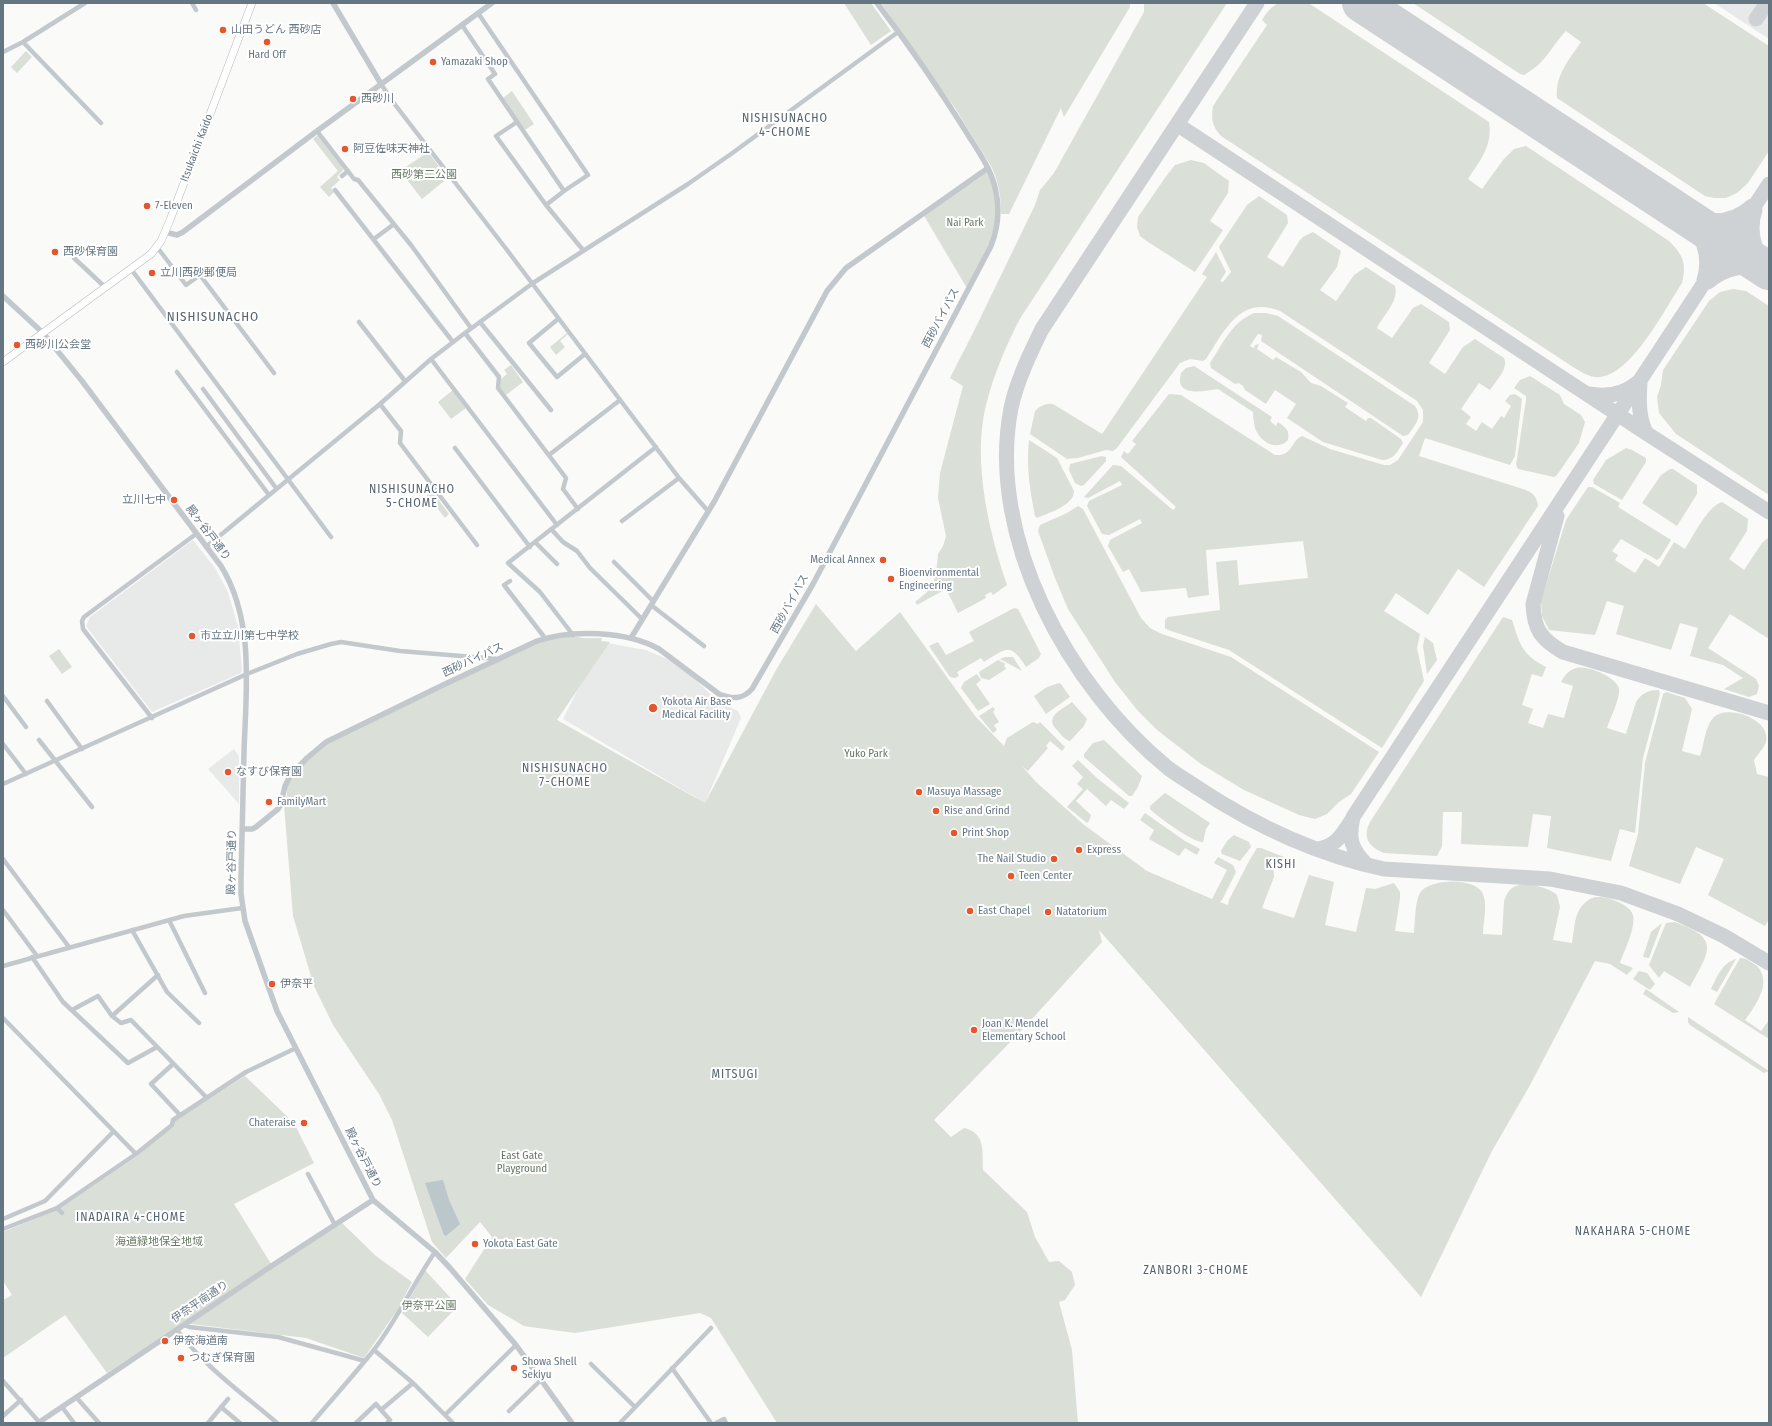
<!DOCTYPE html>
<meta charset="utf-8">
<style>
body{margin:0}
#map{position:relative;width:1772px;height:1426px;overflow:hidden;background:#fafaf8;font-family:"Fira Sans Condensed",sans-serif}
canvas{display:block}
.frame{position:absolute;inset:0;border:4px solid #657683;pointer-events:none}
</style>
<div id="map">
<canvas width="1772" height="1426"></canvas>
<div class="frame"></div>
</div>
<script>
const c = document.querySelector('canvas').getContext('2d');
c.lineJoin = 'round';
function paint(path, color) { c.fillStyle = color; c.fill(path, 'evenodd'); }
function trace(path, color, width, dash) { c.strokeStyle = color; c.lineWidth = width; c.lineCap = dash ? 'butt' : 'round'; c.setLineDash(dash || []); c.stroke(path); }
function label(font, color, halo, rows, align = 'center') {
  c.font = font + ' "Fira Sans Condensed","Noto Sans JP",sans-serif'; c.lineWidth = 4; c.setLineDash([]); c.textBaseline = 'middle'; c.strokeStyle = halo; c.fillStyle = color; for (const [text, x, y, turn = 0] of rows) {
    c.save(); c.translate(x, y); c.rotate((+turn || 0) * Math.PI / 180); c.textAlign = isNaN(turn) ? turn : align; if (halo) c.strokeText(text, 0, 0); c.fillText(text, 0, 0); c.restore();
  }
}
paint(new Path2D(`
 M1714 3H1769V39Z
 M193 540 215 568 228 592 238 627 242 670 241 673 152 712 86 626 90 617Z
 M602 642 646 650 681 665 717 701 738 711 741 718 705 803 563 719Z
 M234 749 239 756V804L208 769Z`), '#e8e9e9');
paint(new Path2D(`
 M844 3H871L891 31 871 45Z
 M881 3H1130V7L1064 117 1061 108 1009 214H1001C1001 197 999 182 991 166L955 108Z
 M1144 3H1227L1021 317C1006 345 994 374 986 405 972 461 989 532 1007 585L993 595 991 592 985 595 986 598 958 613 946 589 917 605 915 602 926 593 933 584 936 574 938 554 943 546 946 536 938 498 940 473 963 386 950 378 975 329 1035 205 1040 190 1054 173 1144 12Z
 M1279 3 1310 4 1489 122C1493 146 1480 160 1468 179L1482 189 1503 160 1514 149 1526 146 1669 241C1683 255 1687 263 1682 283 1666 307 1629 381 1595 377 1587 376 1580 371 1573 367L1221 136C1212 126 1211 119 1213 106L1267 25 1262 20C1266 13 1272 6 1279 3Z
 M1413 3H1703L1769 46V151L1748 183 1737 193 1726 198H1714L1705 196 1557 98C1555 75 1569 60 1581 42L1566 31C1549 49 1547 62 1524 75L1520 74Z
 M26 51 32 57 17 73 11 67Z
 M512 91 534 124 525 130 503 98Z
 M318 135 344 169 337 177 340 180 331 188 334 192 329 197 320 187 338 171 313 139Z
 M428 152 448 178 422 199 400 171Z
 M1191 160 1204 163 1229 181 1228 193 1210 221 1223 230 1195 272 1148 242 1140 236 1137 227 1138 217 1167 175 1175 165Z
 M988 168 996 191V233L968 290 923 214Z
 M1259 196 1287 215 1288 223 1267 257 1283 267 1300 240 1303 237 1313 232 1341 251 1337 267 1320 290 1336 301 1354 275 1366 267 1395 286C1399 302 1383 315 1377 328L1392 338 1413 308 1421 304 1449 322 1450 330 1429 363 1445 374 1463 347 1475 339 1504 358C1509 368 1496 381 1490 390L1479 383 1461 409 1471 417 1466 424 1476 431 1482 422 1492 429 1501 416 1504 418 1511 406 1505 401 1510 395 1515 394 1522 399 1515 456 1510 465 1425 438 1419 456 1526 490C1533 493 1537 497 1538 506L1484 587 1458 569 1428 615 1396 593 1384 611 1420 634 1417 648 1424 681 1382 748 1229 650 1168 630 1165 628V620L1168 617 1220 610 1216 562 1237 560 1239 585 1308 578 1303 541 1206 550 1209 595 1188 598 1186 588 1141 592 1129 569 1123 572 1108 546 1110 540 1142 523 1140 519 1109 535 1102 534 1087 506 1089 501 1122 485 1120 481 1088 498 1084 497 1113 465 1121 466 1173 510 1176 507 1121 457 1124 451 1128 454 1136 444 1132 441 1169 394 1181 395 1275 455C1294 456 1290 441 1302 436L1330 449 1384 465H1390L1398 460 1423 422V410L1417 401 1280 311C1240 295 1225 330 1206 359L1203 361 1190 359 1180 363 1117 448 1113 451 1106 450 1078 458 1067 459 1030 434 1035 411C1040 406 1046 403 1053 404L1102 434 1207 277 1202 274 1216 252 1226 272 1220 281 1223 282 1231 272 1219 247 1247 205Z
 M1733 289 1746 291 1769 306V495L1676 434 1659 413 1657 397 1661 385 1663 370 1709 301 1720 292Z
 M1254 313H1266L1278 316 1415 406C1423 418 1415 425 1408 435L1403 436 1261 341 1262 335 1258 334 1250 346 1254 348 1255 345 1259 344 1257 349 1273 360 1276 357 1301 372 1311 383 1321 386 1348 403 1345 407 1366 421 1368 418H1371L1401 439 1403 443C1397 452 1394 460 1382 460L1323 442 1287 418 1296 404 1275 390 1266 404 1245 390 1243 386 1239 383 1235 384 1211 368 1210 363C1224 342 1231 323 1254 313Z
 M567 333 568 334 560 341 565 347 556 355 550 347Z
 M511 365 523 382 506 395 500 388 501 379 507 374 504 370Z
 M1194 366 1272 417 1270 421 1276 426 1278 422C1286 428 1290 430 1288 440 1277 452 1260 442 1255 428 1254 423 1253 417 1253 412L1218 389C1204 391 1174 398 1181 373L1186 368Z
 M1530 376 1560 395 1564 404 1581 415 1585 422 1579 443 1557 475 1554 477 1518 469 1516 465 1526 400V396L1514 388 1520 380Z
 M453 390 466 408 451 419 438 402Z
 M1029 440 1057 458 1074 491C1074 506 1048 513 1037 518L1035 516C1030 490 1026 466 1029 440Z
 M1626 448 1632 450 1646 458V462L1622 500 1594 484 1593 480 1606 460Z
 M1102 456 1106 457V461L1084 485 1081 486 1075 483 1069 470 1070 464Z
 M1670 469H1673L1697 485V494L1677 526 1642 503 1661 475Z
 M1588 487H1592L1620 503 1618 507 1671 540 1660 558 1657 560 1621 539 1612 551 1618 555 1615 560 1635 573 1645 558 1659 567 1674 542 1685 549C1693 536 1708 506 1722 502L1748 519 1747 531 1729 559 1744 570 1762 543 1769 537V639L1730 614 1708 648 1756 679 1759 686 1757 694 1749 697 1724 689 1743 678 1723 665 1690 656 1698 628 1680 623 1671 650 1616 634 1624 606 1607 601 1595 635 1549 630 1542 616 1541 601 1566 520Z
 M432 491 449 514 445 518 427 495Z
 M1078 506 1083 509 1141 618 1150 628 1162 634 1231 657 1379 752 1351 794 1339 802 1327 814 1315 819 1299 815 1244 790 1201 764 1157 730 1138 711 1115 682 1068 609 1055 578 1038 531 1040 525 1067 513Z
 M816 604 856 651 900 612 975 716 1004 746 1007 738 1033 722 1038 724 1040 722 1065 747 1062 751 1050 741 1046 746 1048 748 1028 771 1022 766 1036 782 1083 824 1147 871 1212 899 1227 870 1214 863 1218 857 1233 865 1236 872 1222 900 1220 902 1228 905 1229 900 1249 861 1257 848H1261L1284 857 1282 862 1275 858 1273 861 1274 877 1262 908 1294 918 1309 875 1334 882 1325 925 1356 932 1366 888 1375 889 1394 883 1400 892V898L1395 931 1414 933C1415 923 1415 901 1420 893 1429 878 1476 877 1483 894 1488 906 1483 922 1483 934L1502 935 1504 902C1505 897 1508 891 1512 888 1523 880 1548 887 1557 895L1560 907 1553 940 1572 943C1574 933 1574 916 1581 907 1585 902 1590 898 1596 897 1607 896 1630 904 1633 915 1636 928 1624 951 1620 963L1633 968 1627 975 1610 964 1595 961 1529 1087 1492 1151 1421 1297 1099 930 1102 942 1022 1030 934 1120 951 1137 964 1128C986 1133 982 1151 983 1170L1027 1212 1035 1237 1049 1262 1059 1261 1072 1272 1075 1285 1065 1300 1059 1302 1072 1350 1078 1423H777L711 1318 700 1313 575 1333 538 1328 524 1326 488 1305 465 1279 492 1237 480 1222 446 1258 432 1242 392 1120 379 1094 333 1025 314 986 293 916 284 805 287 795V781L326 742 498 659 561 634 583 638H602L601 641 610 642 557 720 705 803 776 670Z
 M1014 608 1018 609 1041 654 1039 658 1026 667C1010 642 1007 648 984 662L981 658 957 672 959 676 955 678 950 677 929 646 938 642 946 655 974 641 969 632Z
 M1503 617 1512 620C1520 644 1521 654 1546 667L1542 677 1532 674 1522 705 1533 709 1528 723 1543 728 1548 714 1564 718 1573 686 1561 682C1564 676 1569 670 1576 668 1587 665 1617 677 1619 689 1620 699 1610 719 1607 728L1626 734 1636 702C1642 693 1648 690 1659 690L1660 694 1643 758 1635 833 1620 829 1611 861 1547 848 1551 816 1533 814 1528 847 1461 844 1462 812H1443L1442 846 1437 856 1384 853C1369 847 1362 837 1370 822Z
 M1425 637 1433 643 1437 660 1427 674 1423 646Z
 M59 649 72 667 62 674 49 656Z
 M1005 657H1013L1022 671 1000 659Z
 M998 660 1006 664 1004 665 1006 669 989 680 981 678 979 672Z
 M977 674 981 680 976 684 990 704 978 711 961 688 964 682Z
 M1059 683 1061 684 1070 697 1046 714 1034 696 1047 687Z
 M1666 692 1685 698 1692 709 1682 751 1700 756C1704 745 1705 727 1713 718 1726 703 1772 719 1766 742 1764 748 1758 754 1754 760L1757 774 1769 777V919L1765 926 1708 895 1724 859 1696 847 1680 884 1629 866 1638 834 1645 763 1663 694Z
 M1072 702 1087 719 1084 726 1070 741C1065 740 1061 735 1058 731 1043 717 1061 710 1072 702Z
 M993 707 995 709 993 712 999 722 994 725 997 730 993 733 979 716Z
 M1104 740 1142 776 1138 787 1132 796H1129L1084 757V754L1093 743Z
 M1078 760 1098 779 1129 803 1124 809 1111 800 1106 806 1087 789 1076 801 1091 815 1089 821 1087 823 1067 807 1083 789 1077 784 1083 777 1072 766Z
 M1165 793 1210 823 1206 829 1203 842C1194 843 1158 817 1150 809V806Z
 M1145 813 1185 841 1200 849 1197 855 1185 848 1179 856 1149 839 1154 830 1140 820Z
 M1234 835 1249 842 1251 847 1240 861 1222 854 1221 851 1227 841Z
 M1674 922C1722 938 1709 952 1690 987L1664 971 1659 978 1649 965 1666 923Z
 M1662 923 1649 958 1643 957 1651 932Z
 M1740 958C1747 958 1751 962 1757 966 1772 982 1757 1004 1745 1020L1761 1031 1769 1020V1039L1714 1004Z
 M1736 959 1717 992 1711 989C1717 977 1722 963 1736 959Z
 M1639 971 1647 973 1655 984 1650 990 1633 979Z
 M1646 989 1679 1012 1673 1013 1643 994Z
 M1688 1017 1769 1071 1764 1073 1690 1025 1688 1022Z
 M245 1076 294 1123 314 1163 234 1204 273 1267 342 1223 376 1256 412 1282 398 1309 364 1358 306 1338 183 1323 107 1373 65 1315 3 1358V1300L12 1295 3 1281V1232L59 1209 137 1156 174 1125 173 1122Z
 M425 1270 458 1306 428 1337 402 1313Z`), '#dadfd7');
paint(new Path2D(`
 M443 1180 449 1200 460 1224 446 1236 444 1235 425 1183Z`), '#bbc7cb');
trace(new Path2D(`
 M1257 3 1042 329C1030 354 1017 380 1011 408 986 538 1069 687 1168 768 1177 775 1188 781 1198 788 1254 825 1318 855 1384 869L1550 879 1621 893 1678 914 1724 936 1769 963
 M1756 19 1767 3
 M1178 125 1646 433 1769 512
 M1755 210C1748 231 1754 253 1769 269
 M1681 213C1706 224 1731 225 1752 206
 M1683 215C1702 231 1712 256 1704 280
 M1708 282C1725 268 1748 262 1769 272
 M1640 382C1639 401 1638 415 1646 433
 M1589 394C1606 397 1623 395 1637 383
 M1557 516 1533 604C1534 630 1541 639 1563 652L1769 713
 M1318 849C1338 845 1341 835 1352 820
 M1367 865C1351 849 1348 839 1353 817L1769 184`), '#ced2d4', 15);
trace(new Path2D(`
 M1361 3 1769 271`), '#ced2d4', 38);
const primary = new Path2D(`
 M3 362 151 254 161 241 170 220 252 3`);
trace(primary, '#b5babe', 8);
trace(new Path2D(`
 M192 3 196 10
 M478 13 588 175 564 191
 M462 25 495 74 488 79 564 191 546 205
 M23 42 101 123
 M3 52 23 42 85 3
 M381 84 393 102 507 250 679 478 708 511
 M517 122 496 136 546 205 583 250
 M317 131 354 179 358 180 411 245 471 328
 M342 176 348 171
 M335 190 453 342
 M374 239 394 224
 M157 247 186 285 200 275 274 373
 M74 258 106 288
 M131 269 331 537
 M558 319 529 343 557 377 585 354
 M359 322 405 381
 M480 322 551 410
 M465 333 499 377 498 388 566 478 563 489 578 509
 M431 359 557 525
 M177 372 269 495
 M203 389 276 488
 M380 404 401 431 400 443 477 545
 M455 448 530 547
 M549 455 620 400
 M622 521 679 478
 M552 530 563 542 577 551 590 568 642 619
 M535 542 557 564
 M206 547 380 404 431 359 465 333 533 283 688 184 731 154 898 32
 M614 562 653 601
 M510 581 504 585 545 638
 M651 605 704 646
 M573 635 540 592 508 563 656 447
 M3 696 26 727
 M47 701 82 749
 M152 718 83 629 82 621 84 617 196 534
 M39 740 92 807
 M3 744 26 774
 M3 784 247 674 297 654 331 644 341 642 400 651 498 659
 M3 859 69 947
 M3 910 37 956
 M169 920 205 993
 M132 930 167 992 199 1023
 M32 957 63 1002 128 1063 157 1047
 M3 966 184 916 242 908
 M72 1010 98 996 112 1016 121 1023 131 1020 207 1098
 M112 1016 158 975
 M3 1018 136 1154
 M173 1064 151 1084 180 1115
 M308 1174 335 1225
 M57 1208 62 1213
 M3 1219 45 1201 113 1132
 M3 1229 57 1208 136 1154 172 1125 173 1120 246 1072 296 1048
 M184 1325 189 1327 278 1337 365 1361
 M177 1330C205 1367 242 1393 277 1423
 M374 1350 413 1383 453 1423
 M591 1364 635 1407
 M672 1368 711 1423
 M3 1381 40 1423
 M76 1397 99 1423
 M62 1407 74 1423
 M221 1407 240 1423
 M381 1410 390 1420 387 1423
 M509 1411 542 1379
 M445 1415 516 1345
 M3 1416 21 1400
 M208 1423 228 1399
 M312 1423C332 1399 354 1375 373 1351 397 1320 413 1284 435 1252
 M356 1423 376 1404 381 1410 413 1383
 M620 1423 711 1328
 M716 1423 724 1419 726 1423`), '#c3c8cc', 4.5);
trace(new Path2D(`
 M333 3 381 84
 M165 232 177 235 183 232 317 131 492 3
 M3 296 43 333 82 381 221 566C255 621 246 690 244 752 243 794 242 837 241 879V894L245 921 277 1011 373 1200 435 1252 450 1268 516 1345 572 1423
 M631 638 714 502 827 291 846 268 988 168
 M243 829H252L256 827 278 809 281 804 285 786 290 776 307 758 326 742 443 685 537 641C571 629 627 631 659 649L719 694C732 699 742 700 752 689L813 584 991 246C998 228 1000 211 996 192 992 169 977 150 965 130 938 87 908 44 877 3
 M38 1423 273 1265 373 1200`), '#c3c8cc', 5.5);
trace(primary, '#fff', 7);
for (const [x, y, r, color] of [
 [223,30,4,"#e4572e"],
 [267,42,4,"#e4572e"],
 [433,62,4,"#e4572e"],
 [353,99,4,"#e4572e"],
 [345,149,4,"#e4572e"],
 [147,206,4,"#e4572e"],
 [55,252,4,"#e4572e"],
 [152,273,4,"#e4572e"],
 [17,345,4,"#e4572e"],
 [174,500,4,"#e4572e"],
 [883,560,4,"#e4572e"],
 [891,579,4,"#e4572e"],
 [192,636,4,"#e4572e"],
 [653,708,5,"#e4572e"],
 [228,772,4,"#e4572e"],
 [919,792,4,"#e4572e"],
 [269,802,4,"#e4572e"],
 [936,811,4,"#e4572e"],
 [954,833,4,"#e4572e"],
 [1079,850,4,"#e4572e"],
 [1054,859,4,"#e4572e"],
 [1011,876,4,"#e4572e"],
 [970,911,4,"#e4572e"],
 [1048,912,4,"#e4572e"],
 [272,984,4,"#e4572e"],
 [974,1030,4,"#e4572e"],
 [304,1123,4,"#e4572e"],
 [475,1244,4,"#e4572e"],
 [165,1341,4,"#e4572e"],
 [181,1358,4,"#e4572e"],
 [514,1368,4,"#e4572e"]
]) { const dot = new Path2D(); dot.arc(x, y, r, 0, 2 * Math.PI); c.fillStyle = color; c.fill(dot); trace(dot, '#fff', 1.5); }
label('11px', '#657683', '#fff', [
 ["山田うどん 西砂店",231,30],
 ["Hard Off",267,55,"center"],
 ["Yamazaki Shop",441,62],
 ["西砂川",361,99],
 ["阿豆佐味天神社",353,149],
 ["7-Eleven",155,206],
 ["西砂保育園",63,252],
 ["立川西砂郵便局",160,273],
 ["西砂川公会堂",25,345],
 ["立川七中",166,500,"right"],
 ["Medical Annex",875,560,"right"],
 ["Bioenvironmental",899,573],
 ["Engineering",899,586],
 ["市立立川第七中学校",200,636],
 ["Yokota Air Base",662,702],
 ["Medical Facility",662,715],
 ["なすび保育園",236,772],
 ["Masuya Massage",927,792],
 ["FamilyMart",277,802],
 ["Rise and Grind",944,811],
 ["Print Shop",962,833],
 ["Express",1087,850],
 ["The Nail Studio",1046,859,"right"],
 ["Teen Center",1019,876],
 ["East Chapel",978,911],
 ["Natatorium",1056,912],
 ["伊奈平",280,984],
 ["Joan K. Mendel",982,1024],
 ["Elementary School",982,1037],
 ["Chateraise",296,1123,"right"],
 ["Yokota East Gate",483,1244],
 ["伊奈海道南",173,1341],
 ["つむぎ保育園",189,1358],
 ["Showa Shell",522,1362],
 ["Sekiyu",522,1375]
], 'left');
label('11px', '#657683', '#fff', [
 ["Itsukaichi Kaido",197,148,-69],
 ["西砂バイパス",941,318,-62],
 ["殿ヶ谷戸通り",208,533,53],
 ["西砂バイパス",790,604,-61],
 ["西砂バイパス",473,660,-25],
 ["殿ヶ谷戸通り",232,862,-89],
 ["殿ヶ谷戸通り",363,1158,63],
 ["伊奈平南通り",200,1302,-34]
]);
label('11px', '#687a64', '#fff', [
 ["西砂第二公園",424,175],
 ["Nai Park",965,223],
 ["Yuko Park",866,754],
 ["East Gate",522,1156],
 ["Playground",522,1169],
 ["海道緑地保全地域",159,1242],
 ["伊奈平公園",429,1306]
]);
c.letterSpacing = '1px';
label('12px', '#57646e', '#fff', [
 ["NISHISUNACHO",785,119],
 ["4-CHOME",785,133],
 ["NISHISUNACHO",412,490],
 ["5-CHOME",412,504],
 ["NISHISUNACHO",565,769],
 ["7-CHOME",565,783],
 ["KISHI",1281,865],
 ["MITSUGI",735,1075],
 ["INADAIRA 4-CHOME",131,1218],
 ["NAKAHARA 5-CHOME",1633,1232],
 ["ZANBORI 3-CHOME",1196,1271]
]);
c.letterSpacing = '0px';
c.letterSpacing = '1px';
label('13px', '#57646e', '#fff', [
 ["NISHISUNACHO",213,317]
]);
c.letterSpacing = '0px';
</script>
